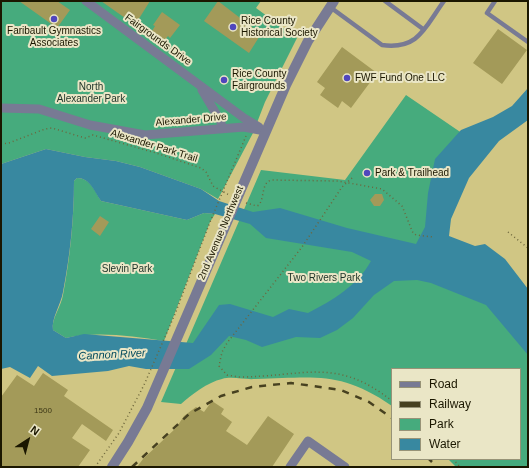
<!DOCTYPE html>
<style>
body{margin:0}
#map{position:relative;width:529px;height:468px;overflow:hidden;background:#d0c684;font-family:Helvetica,sans-serif}
canvas{display:block}
.frame{position:absolute;inset:0;border:2px solid #1b1700;pointer-events:none}
.legend{position:absolute;left:391px;top:368px;width:130px;height:92px;box-sizing:border-box;background:#eae6c6;border:1px solid #979377;margin:0;padding:5px 7px;list-style:none;font-size:12px;color:#1b1700}
.legend li{display:flex;align-items:center;gap:8px;height:20px}
.legend b{width:20px;border:1px solid #979377}
.north{position:absolute;left:8px;top:420px;width:40px;height:40px;-webkit-text-stroke:3px #eae6c6;paint-order:stroke;rotate:36deg;font-size:11px;font-weight:700;line-height:16px;text-align:center;color:#1b1700}
.north::after{content:'';display:block;margin:auto;width:14px;height:18px;background:#1b1700;clip-path:polygon(50% 0,100% 100%,50% 72%,0 100%)}
</style>
<div id="map">
<canvas width="529" height="468"></canvas>
<div class="frame"></div>
<ul class="legend">
<li><b style="height:5px;background:#787a94"></b>Road</li>
<li><b style="height:5px;background:#474120"></b>Railway</li>
<li><b style="height:11px;background:#46ab7d"></b>Park</li>
<li><b style="height:11px;background:#3888a0"></b>Water</li>
</ul>
<div class="north">N</div>
</div>
<script>
const c = document.querySelector('canvas').getContext('2d');
c.lineJoin = 'round';
function paint(path, color) { c.fillStyle = color; c.fill(path, 'evenodd'); }
function trace(path, color, width, dash) { c.strokeStyle = color; c.lineWidth = width; c.lineCap = dash ? 'butt' : 'round'; c.setLineDash(dash || []); c.stroke(path); }
function label(font, color, halo, rows, align = 'center') {
  c.font = font + ' Helvetica,sans-serif'; c.lineWidth = 4; c.setLineDash([]); c.textBaseline = 'middle'; c.strokeStyle = halo; c.fillStyle = color; for (const [text, x, y, turn = 0] of rows) {
    c.save(); c.translate(x, y); c.rotate((+turn || 0) * Math.PI / 180); c.textAlign = isNaN(turn) ? turn : align; if (halo) c.strokeText(text, 0, 0); c.fillText(text, 0, 0); c.restore();
  }
}
paint(new Path2D(`
 M1 1H261L256 8 297 38 265 102 253 133 218 199 201 189 140 167 116 161 85 157 46 149 1 164Z
 M406 95 472 140 436 252 528 311V467H456L448 459H520V369H392V406C340 370 314 378 255 379 245 380 232 376 222 379 208 382 191 395 181 404L161 402 261 170 345 180Z
 M77 178C90 178 95 191 101 201L187 220 204 213 215 214 210 222 164 341C132 336 97 331 66 338L53 330C51 319 61 307 63 295 70 258 74 219 74 181Z`), '#46ab7d');
paint(new Path2D(`
 M528 88V120L499 141 469 178 451 219 449 236 475 246 485 244 505 259 528 289V355L486 305 431 283 417 280 394 281 374 295 353 318 337 330 320 338 296 337 262 347 246 340 229 336 211 355 189 369H146L129 366 108 371 52 376 38 366 30 378 10 367 1 369V164L46 149 85 157 116 161 140 167 201 189 219 201 253 212 280 208 347 228 416 244 425 227 428 193 435 159 461 130 493 117 512 106ZM77 178C90 178 94 191 101 201L187 220 204 213 215 214 250 224 266 238 352 252 371 261C357 286 333 300 308 313L289 309 273 317 230 304 219 305 193 343 84 334 66 338 53 330C51 319 61 304 63 292 70 256 74 219 74 181Z`), '#3888a0');
paint(new Path2D(`
 M19 1H57L70 10 57 28Z
 M101 1H150L135 25Z
 M218 1 261 34 249 53 204 21Z
 M162 12 180 25 170 38 168 36 161 45 149 36 155 26 153 25Z
 M498 29 527 50 502 84 473 63Z
 M342 47 377 73 351 108 342 101 338 108 320 95 325 88 317 82Z
 M375 194H382L384 200 380 206H374L370 200Z
 M100 216 109 222 100 236 91 229Z
 M43 373 68 390 64 396 113 430 106 441 82 424 72 438 90 450 78 467H1V397L17 375 34 386Z
 M212 401 224 409 221 414 232 422 226 431 247 445 268 416 294 434 272 467H137L143 459 176 428 184 416 196 407 204 412Z`), '#a39a59');
trace(new Path2D(`
 M1 144 9 143 45 129 52 128 85 138 93 135 156 153 201 168 206 172 213 186 229 195
 M352 178 342 187 302 247 227 343 222 352 219 366 227 375 239 377C303 377 336 356 392 401
 M246 203 257 206 259 205C265 196 261 184 271 180L338 181 382 189 402 206 413 233 416 235 433 237
 M508 232 528 248
 M453 459 460 467
 M95 467 119 433 144 385 175 314 210 222 246 136`), '#6d663c', 1.5, [1, 3]);
trace(new Path2D(`
 M385 1 423 29
 M495 1 487 13 528 42
 M330 7 382 45C419 50 425 27 444 1`), '#787a94', 4.5);
trace(new Path2D(`
 M86 1 244 118 259 127
 M202 90 221 122 222 128
 M1 108 39 109 90 125 145 135 244 127 265 131
 M290 467 308 441 345 467`), '#787a94', 9);
trace(new Path2D(`
 M112 467 128 442 147 408 286 85 308 41 334 1`), '#787a94', 10);
trace(new Path2D(`
 M429 459 432 462
 M132 467 189 414 221 396 252 387 291 383 341 390 369 402 392 418`), '#474120', 2.5, [7, 7]);
for (const [x, y, r, color] of [
 [54,19,4,"#5046bd"],
 [233,27,4,"#5046bd"],
 [347,78,4,"#5046bd"],
 [224,80,4,"#5046bd"],
 [367,173,4,"#5046bd"]
]) { const dot = new Path2D(); dot.arc(x, y, r, 0, 2 * Math.PI); c.fillStyle = color; c.fill(dot); trace(dot, '#eae6c6', 1.5); }
label('8px', '#3d3816', null, [
 ["1500",43,411]
]);
label('10px', '#1b1700', '#eae6c6', [
 ["Rice County",241,21],
 ["Historical Society",241,33],
 ["Faribault Gymnastics",54,31,"center"],
 ["Associates",54,43,"center"],
 ["Rice County",232,74],
 ["Fairgrounds",232,86],
 ["FWF Fund One LLC",355,78],
 ["Park & Trailhead",375,173]
], 'left');
label('10px', '#1b1700', '#eae6c6', [
 ["Fairgrounds Drive",158,40,36],
 ["Alexander Drive",191,120,-5],
 ["Alexander Park Trail",154,146,17],
 ["2nd Avenue Northwest",221,233,-67]
]);
label('10px', '#1c3227', '#eae6c6', [
 ["North",91,87],
 ["Alexander Park",91,99],
 ["Slevin Park",127,269],
 ["Two Rivers Park",324,278]
]);
label('italic 11px', '#054c5e', '#eae6c6', [
 ["Cannon River",112,355,-3]
]);
</script>
